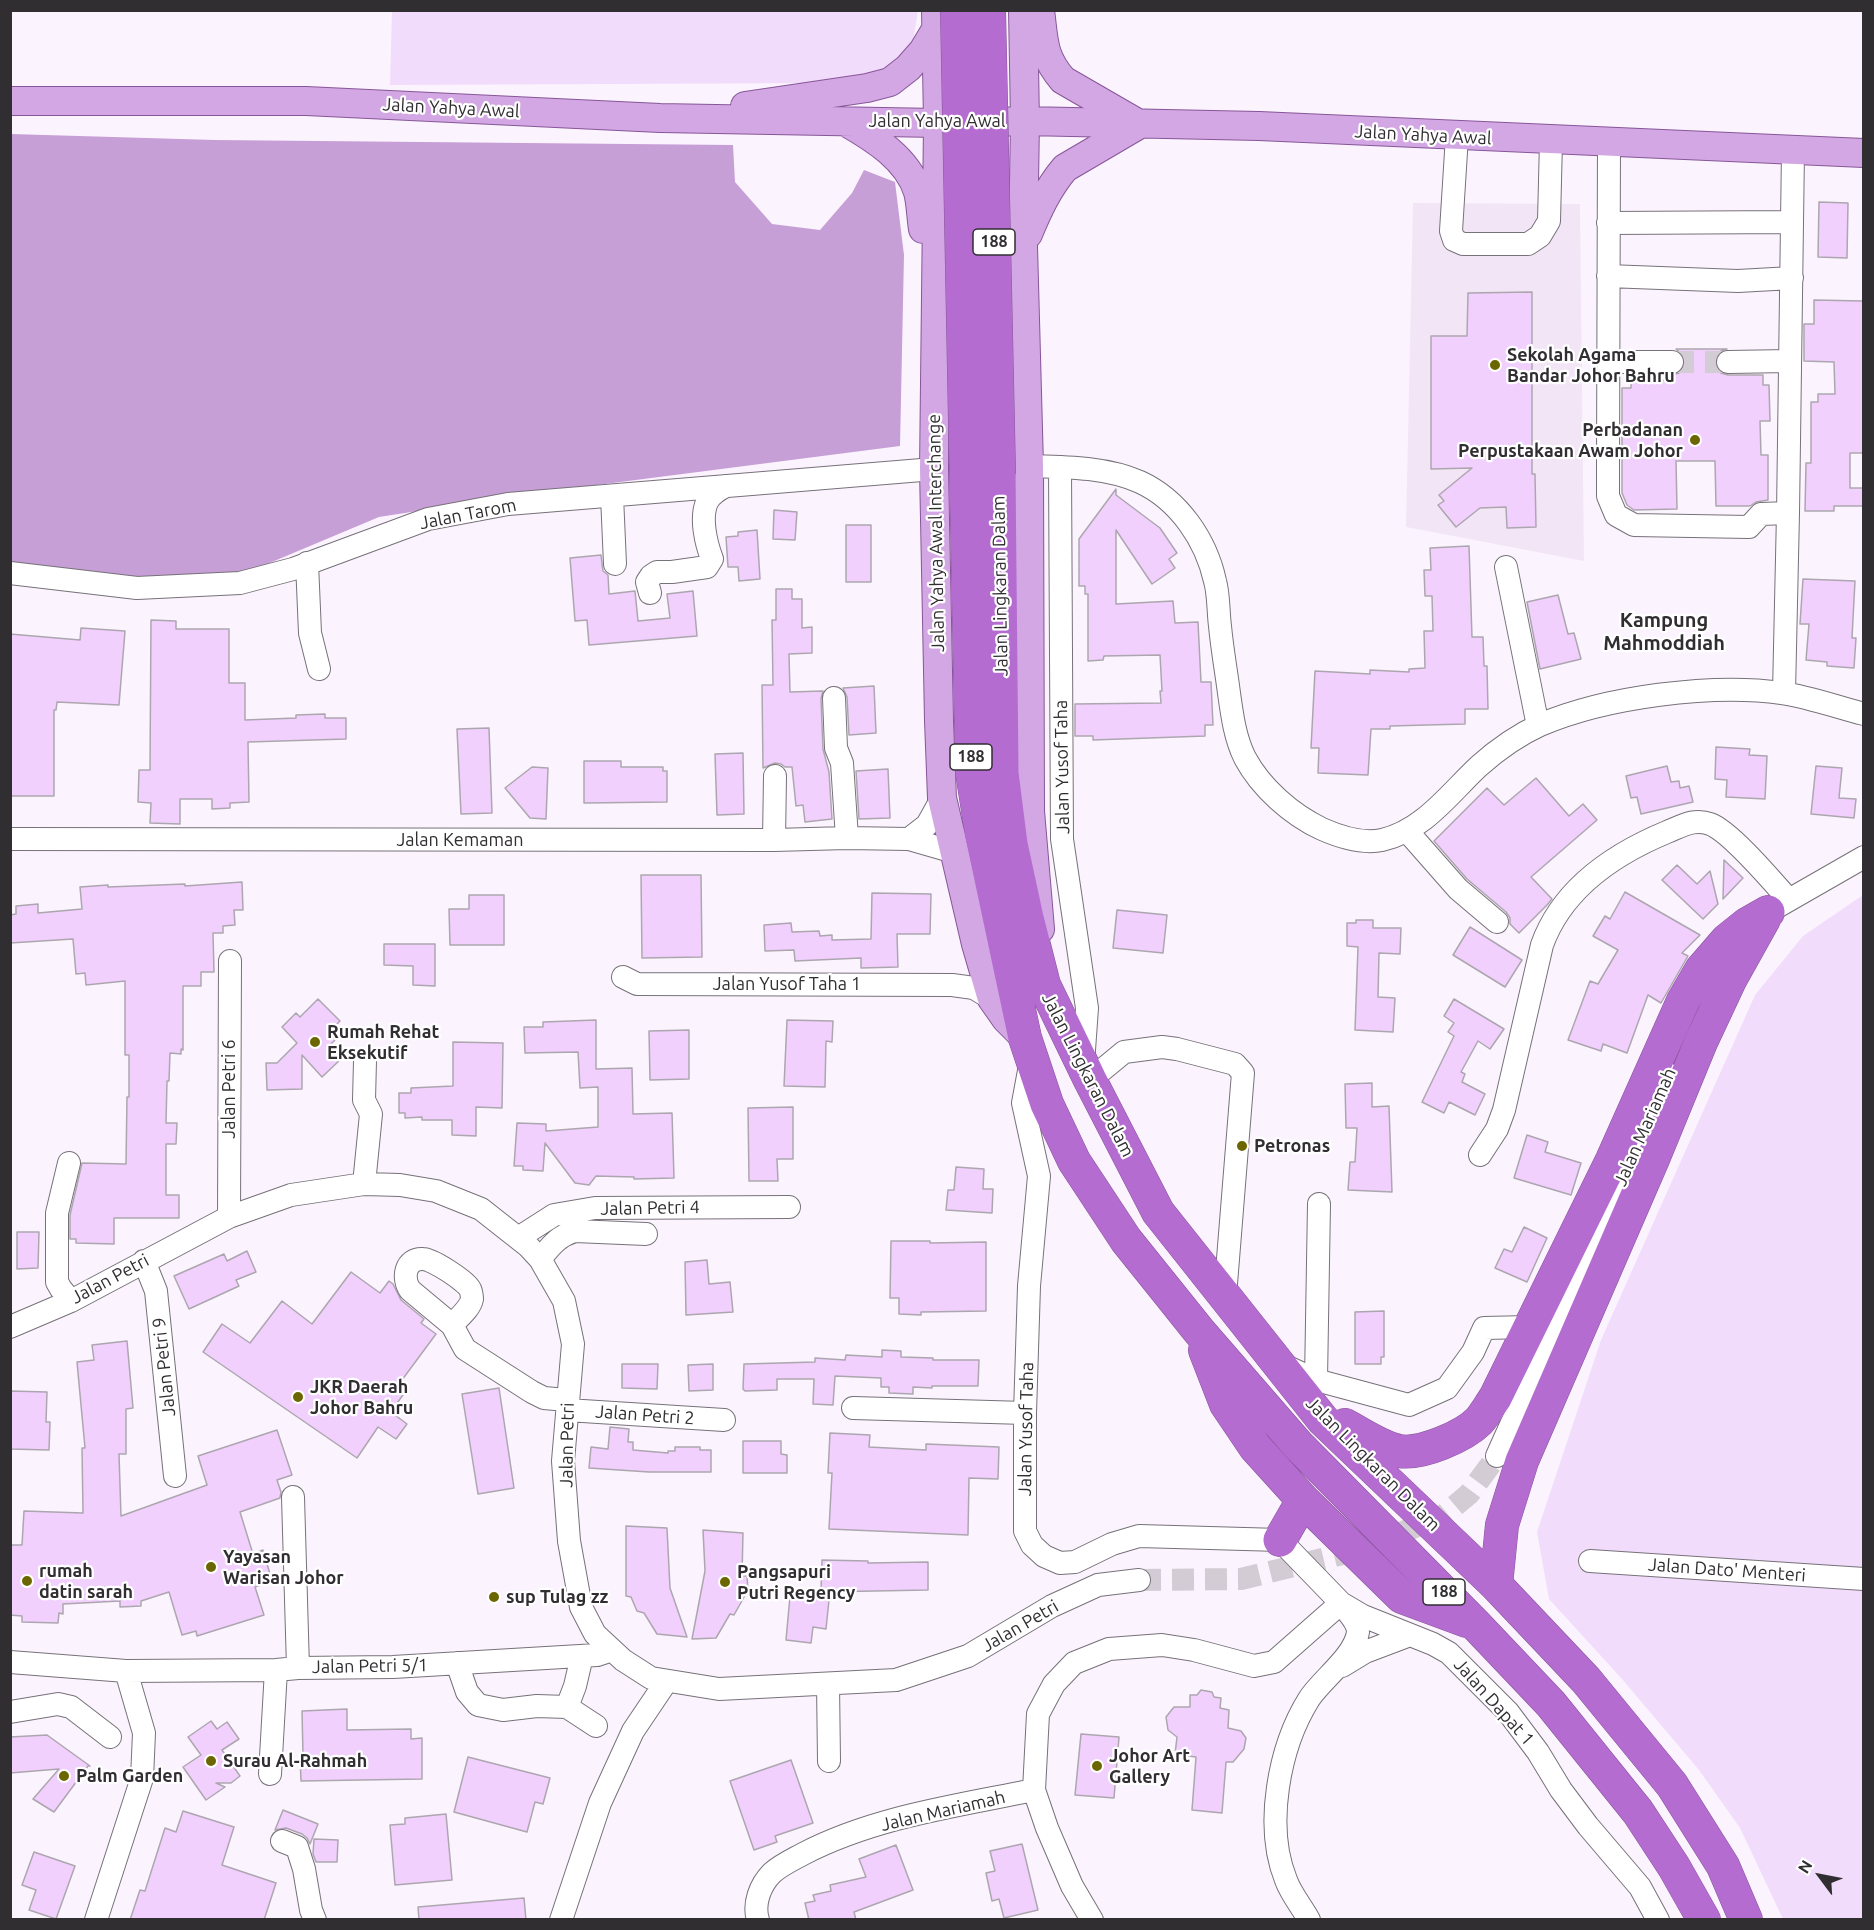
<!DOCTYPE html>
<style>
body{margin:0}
#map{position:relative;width:1874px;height:1930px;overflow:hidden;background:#fbf4fe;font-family:Ubuntu,sans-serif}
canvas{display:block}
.frame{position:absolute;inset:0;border:12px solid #312e32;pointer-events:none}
.north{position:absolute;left:1790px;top:1846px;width:60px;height:60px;-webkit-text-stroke:4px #fff;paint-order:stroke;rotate:302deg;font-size:16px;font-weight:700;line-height:24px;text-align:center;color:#312e32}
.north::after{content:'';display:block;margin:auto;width:21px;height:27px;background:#312e32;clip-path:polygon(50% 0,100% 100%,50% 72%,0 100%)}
</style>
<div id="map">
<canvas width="1874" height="1930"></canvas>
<div class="frame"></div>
<div class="north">N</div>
</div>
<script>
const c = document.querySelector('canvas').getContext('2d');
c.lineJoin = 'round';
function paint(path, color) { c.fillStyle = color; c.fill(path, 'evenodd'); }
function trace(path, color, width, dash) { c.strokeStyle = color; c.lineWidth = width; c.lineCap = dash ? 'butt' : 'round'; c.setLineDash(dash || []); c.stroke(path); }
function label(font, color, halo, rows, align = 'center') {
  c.font = font + ' Ubuntu,sans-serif'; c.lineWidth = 4.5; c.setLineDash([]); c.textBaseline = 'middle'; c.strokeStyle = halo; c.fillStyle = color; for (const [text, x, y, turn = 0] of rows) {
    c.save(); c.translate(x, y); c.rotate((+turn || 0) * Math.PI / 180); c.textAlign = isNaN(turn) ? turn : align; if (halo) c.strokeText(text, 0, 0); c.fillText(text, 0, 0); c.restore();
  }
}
paint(new Path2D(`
 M1413 203 1580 204 1584 561 1406 527Z`), '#f2e6f6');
paint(new Path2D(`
 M392 11H918L912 47 888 68 833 83 390 85Z
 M1863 895V1919H1783L1740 1828 1699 1770 1622 1679 1549 1599 1537 1532 1601 1340 1755 995 1803 936Z`), '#f2dcfb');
paint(new Path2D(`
 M11 134 215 140 733 145 735 182 772 224 820 230 852 193 864 170 895 182 904 255 900 446 527 494 379 517 241 575 189 584 11 564Z`), '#c79fd7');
const building = new Path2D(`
 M1819 202 1848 203 1847 258 1818 257Z
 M1532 292V474H1535L1536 527 1507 528 1506 507 1480 508 1456 527 1438 505 1444 501 1439 495 1472 468 1431 469V336H1467L1468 293Z
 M1814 300 1863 301V453H1850V488H1863V506H1834V511H1805L1806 463H1811V402H1818V394H1835L1834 362 1804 361V324H1814Z
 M1676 349H1727L1721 351 1717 355 1715 362 1716 368 1721 373 1728 375H1763V385H1769L1770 421H1760L1761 455H1768V500L1756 502 1750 506H1716L1715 461H1676L1677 509 1634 510 1627 505 1622 493V388H1631V381L1672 380V375L1679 373 1684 368 1685 363 1683 355Z
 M1116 489V495L1160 528 1177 553 1169 559 1175 568 1152 584 1116 530V604L1173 601 1175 623 1198 622 1201 682H1211L1213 725H1205V736L1093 740V736H1075V704L1161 703 1160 691H1162L1160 655 1104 656 1103 660 1088 661V594H1085V586H1079V539Z
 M774 510 797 512 795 540 773 539Z
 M846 525H871V582H846Z
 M757 530 760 579 739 581 738 567H728L726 537 738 536V532Z
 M1469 546 1472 637H1483L1484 666H1487L1488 709H1465V724L1390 726V729H1371L1368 775 1318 773 1319 748H1311L1315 671 1370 674V670L1409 672V669L1425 668 1424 631H1433L1432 596H1425L1424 570H1431L1430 548Z
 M601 555 603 571 608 575 609 594 635 591 638 621 670 618 667 594 693 591 697 636 589 645 587 620 575 621 570 558Z
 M1803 579 1855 581 1852 638H1856L1854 668 1827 666V662L1806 660 1809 624H1800Z
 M776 589H792V599H802V628L812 627V653L789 654 790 692 823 691 821 699 823 749 829 772 832 819 805 822 803 805 796 806 792 767H785L781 764 775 763 763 768 762 685H773L772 620H776Z
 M1558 595 1568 634 1574 633 1581 659 1540 669 1527 602Z
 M151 620 176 621V629H229V683H245V720L296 718V715L325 714V718H346V739L248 742 249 802 230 803V808L212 809V799H180V824L150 823 151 803 138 802 139 770H150Z
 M81 628 125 631 119 705 57 702 56 710H54V796H10V634L80 640Z
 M874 686 876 733 849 735 847 697 843 688Z
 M489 728 492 813 461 814 457 729Z
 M1716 747 1750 749 1749 755 1767 756 1765 799 1726 797 1727 780 1715 779Z
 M743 753 744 814 717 815 715 754Z
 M584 761H621V767H663V771H667V802L584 803Z
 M1667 766 1671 782 1679 781 1680 788 1689 786 1693 802 1641 814 1637 797 1631 798 1626 776Z
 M1816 766 1842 768 1839 798 1856 799 1854 818 1811 814Z
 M532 767 548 768 546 819 530 818 505 788Z
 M888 769 890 818 859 819 856 771Z
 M1536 778 1569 816 1583 804 1597 820 1531 877 1552 899 1547 905 1519 933 1510 924V918L1506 912 1467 879 1434 841 1487 788 1504 805Z
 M1724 860 1743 878 1723 899Z
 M1677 865 1697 884 1710 871 1718 904 1703 919 1662 880Z
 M641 875H701L702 957 642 958Z
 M242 882 243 910H234L235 925 223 926V933H213L214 972H201V986H183V1050L181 1049V1054L170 1053 169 1081H167L166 1123H177L176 1144H166V1195H179V1218H114V1244L76 1243V1239H70V1215L82 1163 126 1164 127 1097H129V1055H125V981L86 985 85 973 76 974 73 939 10 943V915L16 914V906L38 904V913L82 909 80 887 108 885V887L185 884V886Z
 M1625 892 1700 935 1682 953 1688 956 1661 1003 1648 995 1627 1053 1603 1044 1601 1051 1568 1040 1590 981 1598 984 1618 950 1593 936 1605 916 1610 919Z
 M872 893 931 894 930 934H897L898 967 861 968V958L795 961 794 950 765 951 764 925 791 923 792 932 819 931 820 936 832 935V940L871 939Z
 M469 895H504V945H450L449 909H469Z
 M1117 910 1167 915 1163 953 1113 948Z
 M1356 920H1373V928H1401L1400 954 1379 953 1378 997 1395 998 1393 1032 1355 1030 1358 947 1347 946V923H1356Z
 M1470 927 1522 960 1505 987 1453 955Z
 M384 944H435V986L413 985V966L384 965Z
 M318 999 340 1021 330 1031 337 1038 330 1045 342 1058 322 1077 302 1055V1089L267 1090 266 1063H277L297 1043 282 1027 296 1013 300 1017Z
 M1454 999 1504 1029 1490 1049 1478 1041 1461 1072 1465 1074 1462 1082 1485 1094 1475 1115 1449 1102 1444 1113 1422 1102 1454 1036 1448 1032 1454 1023 1444 1016Z
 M596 1020V1069L632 1068 633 1114 672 1113 674 1178 634 1179V1177L596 1176 589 1185 575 1183 545 1143 543 1171 523 1170V1166H514L517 1123 546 1124V1131L598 1127V1087L580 1088 578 1052 525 1053 524 1027H543V1022Z
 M787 1020 833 1021 832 1042 826 1041 825 1087 784 1086Z
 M689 1030V1079L650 1080 649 1031Z
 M453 1042 503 1043 502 1108 476 1107V1136L452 1135V1120H422V1117L405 1118V1113H399V1093H411V1088L453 1086Z
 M1372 1083V1107L1389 1106 1392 1192 1348 1190 1350 1162H1355L1357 1128H1346L1345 1084Z
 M793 1107V1159H777L778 1181H749L748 1108Z
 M1527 1135 1548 1142 1545 1152 1581 1163 1571 1195 1514 1178Z
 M956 1167 984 1169 983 1189H993L992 1213 946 1210 948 1190H954Z
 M1524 1227 1547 1238 1527 1282 1495 1268 1504 1249 1512 1252Z
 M17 1232H39L38 1268 17 1269Z
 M891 1241H930V1243L986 1242V1311L921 1312V1315L899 1314V1298H890Z
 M247 1251 256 1272 236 1280 239 1286 189 1309 174 1276 224 1254 227 1261Z
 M707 1260 709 1284 730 1282 733 1312 686 1315 685 1262Z
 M351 1272 380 1293 389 1281 393 1284 401 1300 424 1319 421 1323 436 1334 399 1384 407 1389 391 1412 407 1424 396 1439 378 1427 357 1458 203 1352 222 1324 250 1343 282 1301 312 1324Z
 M1384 1311V1357H1381V1364H1355V1312Z
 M127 1341 133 1408 126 1409V1454H119L121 1516 207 1485 198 1456 277 1430 292 1475 277 1480 281 1492 280 1498 240 1512 253 1554 263 1550 272 1581 255 1587 264 1615 197 1636 196 1631 182 1635 169 1592 141 1601V1606L120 1607V1601L63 1604V1614L59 1613 58 1623 22 1622V1616L10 1615V1545H22L24 1511 83 1513 82 1448H85L77 1362 94 1360 92 1345Z
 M882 1350 901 1351V1357L933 1358V1360H979L978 1386H932V1388L913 1387V1394L889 1393V1387H881V1378L835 1376 833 1405 813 1404 814 1379H777V1390L745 1391 743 1389 744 1364 815 1362V1358L845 1360 846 1355 882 1357Z
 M622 1364H658L657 1389 622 1388Z
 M713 1364V1390L689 1391 688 1365Z
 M499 1388 514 1488 478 1494 462 1394Z
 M10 1391 47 1392 46 1422H50L49 1450 10 1449Z
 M610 1427 629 1429 628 1442H633V1450L668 1453V1451H675V1447H700V1450H711V1472H649L589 1468 591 1447 608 1449Z
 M830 1433 870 1435 869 1447 926 1450V1444L999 1447 998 1479 969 1478 968 1535 829 1529 832 1473H828Z
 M743 1441H781V1454L787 1455V1473H743Z
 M626 1526 667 1528 670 1588 687 1637 657 1634 644 1613 637 1611 631 1597 626 1596Z
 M703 1530 743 1533 742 1576H747L748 1590 734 1615 730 1614 716 1638 692 1639 705 1571Z
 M822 1560 868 1561V1563L928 1562V1590L821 1592Z
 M790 1596 829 1600 826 1629 813 1627 811 1643 786 1640Z
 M1201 1690 1212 1692 1214 1697 1221 1698 1220 1708 1229 1710 1228 1728 1241 1731 1246 1738 1244 1749 1233 1762H1226L1222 1813 1192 1810 1196 1757 1175 1754 1177 1737 1168 1730 1166 1717 1174 1707H1190V1695H1197Z
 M347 1709V1730L411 1729V1739L422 1738V1779L301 1781 300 1755H303L302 1711Z
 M211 1721 217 1729 227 1722 239 1739 222 1750 240 1776 231 1783H216L225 1787 206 1800 183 1767 201 1755 188 1737Z
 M1081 1734 1119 1737 1114 1798 1075 1795Z
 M47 1735 90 1766H88L54 1812 33 1799 59 1769 10 1773V1737Z
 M468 1757 550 1778 543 1804 535 1802 527 1832 454 1812Z
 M791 1760 813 1823 775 1836 777 1842 754 1850 730 1781Z
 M283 1810 318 1824 310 1844 307 1838 302 1834 286 1828 275 1830Z
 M183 1811 234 1827 222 1865 276 1883 264 1920H130L140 1890 145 1891 165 1828 176 1832Z
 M446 1814 452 1880 395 1885 390 1825 405 1824V1818Z
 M314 1839 338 1840 337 1862H316L313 1854Z
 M1022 1844 1038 1910 1004 1918 999 1899 992 1901 986 1873 995 1871 990 1851Z
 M896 1845 913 1890 854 1912 856 1920H809L805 1903 815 1901 813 1895 831 1891 830 1885 866 1877 859 1859Z
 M34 1852 75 1866 56 1919 29 1910 36 1890 22 1885Z
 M524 1898 526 1920H419L418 1907Z`);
paint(building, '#f1d0fe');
trace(building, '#ada6af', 1.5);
trace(new Path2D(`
 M1672 362H1728
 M1139 1580 1241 1579 1359 1550 1444 1515 1469 1494 1497 1456`), '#d3ccd5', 22, [22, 11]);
const minor = new Path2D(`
 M1457 136 1451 231 1454 240 1463 244H1528L1540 236 1549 221 1551 141
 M1609 142 1608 468V496L1616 515 1634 525 1749 527 1761 514 1788 513
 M1608 223 1792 222
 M1608 276 1738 281 1792 278
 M1608 362H1672
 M1728 362 1790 361
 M1029 466C1066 467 1106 467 1140 482 1179 500 1206 540 1215 581 1219 595 1218 611 1220 626 1222 648 1226 670 1229 693 1232 715 1235 738 1245 758 1261 788 1292 815 1322 829 1340 837 1362 844 1382 840 1423 831 1450 793 1479 766 1497 750 1518 735 1540 725 1605 697 1712 683 1782 693 1809 697 1837 707 1864 714
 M1060 467 1062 839 1087 1008 1083 1064
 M612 496 615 564
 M307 563 310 633 319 669
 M1506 567 1538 726
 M10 573 137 588 240 583 293 569 428 519 508 504 934 469
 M650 593 647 582 651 576 657 572H672L707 567 712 559C706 543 700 518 707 502 711 494 718 490 726 486
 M1784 693 1788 513 1793 150
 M834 698 836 748 842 763 847 838
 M1407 831 1458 889 1497 922
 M10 839 774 840 847 838 909 839 954 852
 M909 839 927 825 942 798
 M774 840 775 776
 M1760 921 1768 912 1864 857
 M623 977 637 984 952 985 974 988 992 999
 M1031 1060 1023 1103 1039 1176 1029 1286 1025 1413V1531L1032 1545 1044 1556 1060 1563 1075 1562 1112 1544 1139 1536 1280 1540 1341 1603 1363 1616 1433 1644 1449 1653 1508 1712 1538 1752 1561 1790 1588 1826 1640 1887 1658 1920
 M1090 1080 1124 1052 1162 1047 1177 1049 1235 1064 1243 1073 1225 1296
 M1480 1155 1497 1129 1504 1110 1542 945C1562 889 1614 854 1667 832 1682 826 1694 818 1710 824 1730 831 1773 882 1789 900
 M69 1163 57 1213V1282L61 1289 71 1301
 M364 1184 371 1114 364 1100 365 1061
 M229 1217 230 961
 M518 1238 554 1215 595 1208 789 1207
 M540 1259C551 1246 558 1236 575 1231L646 1234
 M144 1261 156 1291 175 1476
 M452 1325C458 1318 470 1309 472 1299 472 1297 471 1290 470 1289 466 1281 432 1259 423 1259 405 1258 402 1278 410 1290L452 1325 465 1349 532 1392 544 1398 567 1400
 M10 1327 71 1301 229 1217 291 1195 364 1184 400 1185 436 1191 481 1209 528 1246 540 1259 564 1301 573 1344 563 1461 569 1541 581 1607 595 1634 623 1660 651 1678 719 1689 896 1680 968 1656 1052 1606 1098 1585 1139 1580
 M1283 1365 1316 1380 1409 1405 1447 1388 1473 1352 1484 1328 1530 1327
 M1316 1380 1319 1204
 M853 1408 1025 1413
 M567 1410 724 1420
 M1497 1456 1668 1074
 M293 1497 298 1668
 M1590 1561 1864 1579
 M10 1662 126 1671 276 1670 298 1668 393 1667 597 1655 612 1650
 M457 1663 467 1692 478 1705 503 1710 537 1706 567 1707 596 1726
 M1342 1666 1365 1652 1410 1635
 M828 1684 829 1761
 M567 1707 575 1686 582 1656
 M10 1712 58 1704 71 1707 110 1737
 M270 1774 276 1670
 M282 1841 297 1847 304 1869 311 1910 315 1920
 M96 1920 142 1778 144 1733 126 1671
 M561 1920 600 1803 633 1731 666 1682
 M758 1920C753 1904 760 1885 772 1873 781 1865 792 1860 803 1854 874 1817 956 1806 1034 1790
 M1092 1920 1072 1886 1047 1828 1034 1790 1038 1714 1054 1684 1074 1663 1109 1649 1162 1645 1194 1650 1254 1666 1274 1662 1341 1603
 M1309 1920C1302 1907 1291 1894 1286 1880 1264 1826 1279 1747 1309 1699 1321 1680 1355 1656 1358 1632 1358 1623 1348 1612 1342 1605`);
const major = new Path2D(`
 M936 10 938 123 934 469 939 721 942 798 976 944 992 999 1006 1019 1025 1038
 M1023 10 1025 121 1023 246 1029 466 1030 811 1040 929
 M1040 10C1044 40 1042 56 1063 80L1134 121
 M10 101H306L660 118 938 123 1025 121 1259 126 1864 153
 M745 106 867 88 890 82 908 68 923 51 938 26
 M846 122C874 138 908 159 918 192 921 203 921 217 923 229
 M1028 234C1038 210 1048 188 1065 168L1140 124`);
const highway = new Path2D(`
 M966 472 972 772 982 836 1025 1038 1047 1104 1074 1161 1126 1240 1199 1331 1298 1445 1476 1625 1551 1704 1638 1812 1674 1867 1704 1920
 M999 474 1002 773 1011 844 1027 918 1044 985 1090 1080 1158 1212 1323 1420 1496 1585 1586 1680 1672 1785 1723 1866 1746 1920
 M1205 1350 1226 1404 1255 1447 1303 1500 1402 1597 1467 1621
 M1345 1425C1362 1434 1380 1447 1399 1451 1421 1455 1464 1436 1479 1421 1485 1414 1490 1405 1495 1398L1612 1160 1683 1001 1701 970 1727 940 1747 924 1768 912
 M1280 1540 1303 1500
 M1496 1585 1502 1525 1522 1461 1653 1159 1701 1042 1730 980 1764 919`);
trace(minor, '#777179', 24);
trace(major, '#875699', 30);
trace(highway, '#875699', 34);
trace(minor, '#fff', 22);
trace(major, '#d3a7e3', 28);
trace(highway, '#b56cd0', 33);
const highwayBridge = new Path2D(`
 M957 10 966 472
 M989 10 999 474`);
trace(highwayBridge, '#875699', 34, []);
trace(highwayBridge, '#b56cd0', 33);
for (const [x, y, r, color] of [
 [1495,365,6,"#6c6600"],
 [1695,440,6,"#6c6600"],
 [315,1042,6,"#6c6600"],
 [1242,1146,6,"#6c6600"],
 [298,1397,6,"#6c6600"],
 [211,1567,6,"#6c6600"],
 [27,1581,6,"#6c6600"],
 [725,1582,6,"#6c6600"],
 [494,1597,6,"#6c6600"],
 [211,1761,6,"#6c6600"],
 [1097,1766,6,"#6c6600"],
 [64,1776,6,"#6c6600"]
]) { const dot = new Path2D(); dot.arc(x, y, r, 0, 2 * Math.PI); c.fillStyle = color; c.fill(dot); trace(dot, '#fff', 2); }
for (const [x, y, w] of [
 [994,242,42],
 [971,757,42],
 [1444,1592,42]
]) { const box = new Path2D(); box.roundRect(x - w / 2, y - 13, w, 26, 4.5); c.fillStyle = '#fff'; c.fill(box); trace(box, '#312e32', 1.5); }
label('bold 16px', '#312e32', null, [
 ["188",994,242],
 ["188",971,757],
 ["188",1444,1592]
]);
label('18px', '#312e32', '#fff', [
 ["Jalan Yahya Awal",451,108,3],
 ["Jalan Yahya Awal",937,121],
 ["Jalan Yahya Awal",1423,135,3],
 ["Jalan Tarom",468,514,-11],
 ["Jalan Yahya Awal Interchange",936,533,-91],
 ["Jalan Lingkaran Dalam",1000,586,-91],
 ["Jalan Yusof Taha",1062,767,-91],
 ["Jalan Kemaman",460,840],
 ["Jalan Yusof Taha 1",787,984],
 ["Jalan Lingkaran Dalam",1088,1075,63],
 ["Jalan Petri 6",229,1089,-90],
 ["Jalan Mariamah",1645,1127,-66],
 ["Jalan Petri 4",650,1208,-1],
 ["Jalan Petri",110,1279,-28],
 ["Jalan Petri 9",164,1367,-96],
 ["Jalan Petri 2",645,1415,4],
 ["Jalan Yusof Taha",1026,1429,-89],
 ["Jalan Petri",567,1445,-89],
 ["Jalan Lingkaran Dalam",1373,1464,45],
 ["Jalan Dato' Menteri",1727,1570,4],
 ["Jalan Petri",1020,1626,-30],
 ["Jalan Petri 5/1",370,1666,-1],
 ["Jalan Dapat 1",1494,1702,48],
 ["Jalan Mariamah",943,1811,-13]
]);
label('bold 18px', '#312e32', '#fff', [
 ["Sekolah Agama",1507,355],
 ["Bandar Johor Bahru",1507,376],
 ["Perbadanan",1683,430,"right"],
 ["Perpustakaan Awam Johor",1683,451,"right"],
 ["Rumah Rehat",327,1032],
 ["Eksekutif",327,1053],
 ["Petronas",1254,1146],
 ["JKR Daerah",310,1387],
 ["Johor Bahru",310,1408],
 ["Yayasan",223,1557],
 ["Warisan Johor",223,1578],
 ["rumah",39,1571],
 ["datin sarah",39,1592],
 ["Pangsapuri",737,1572],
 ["Putri Regency",737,1593],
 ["sup Tulag zz",506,1597],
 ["Johor Art",1109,1756],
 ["Gallery",1109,1777],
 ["Surau Al-Rahmah",223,1761],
 ["Palm Garden",76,1776]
], 'left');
label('bold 20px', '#312e32', '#fff', [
 ["Kampung",1664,620],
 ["Mahmoddiah",1664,643]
]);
</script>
